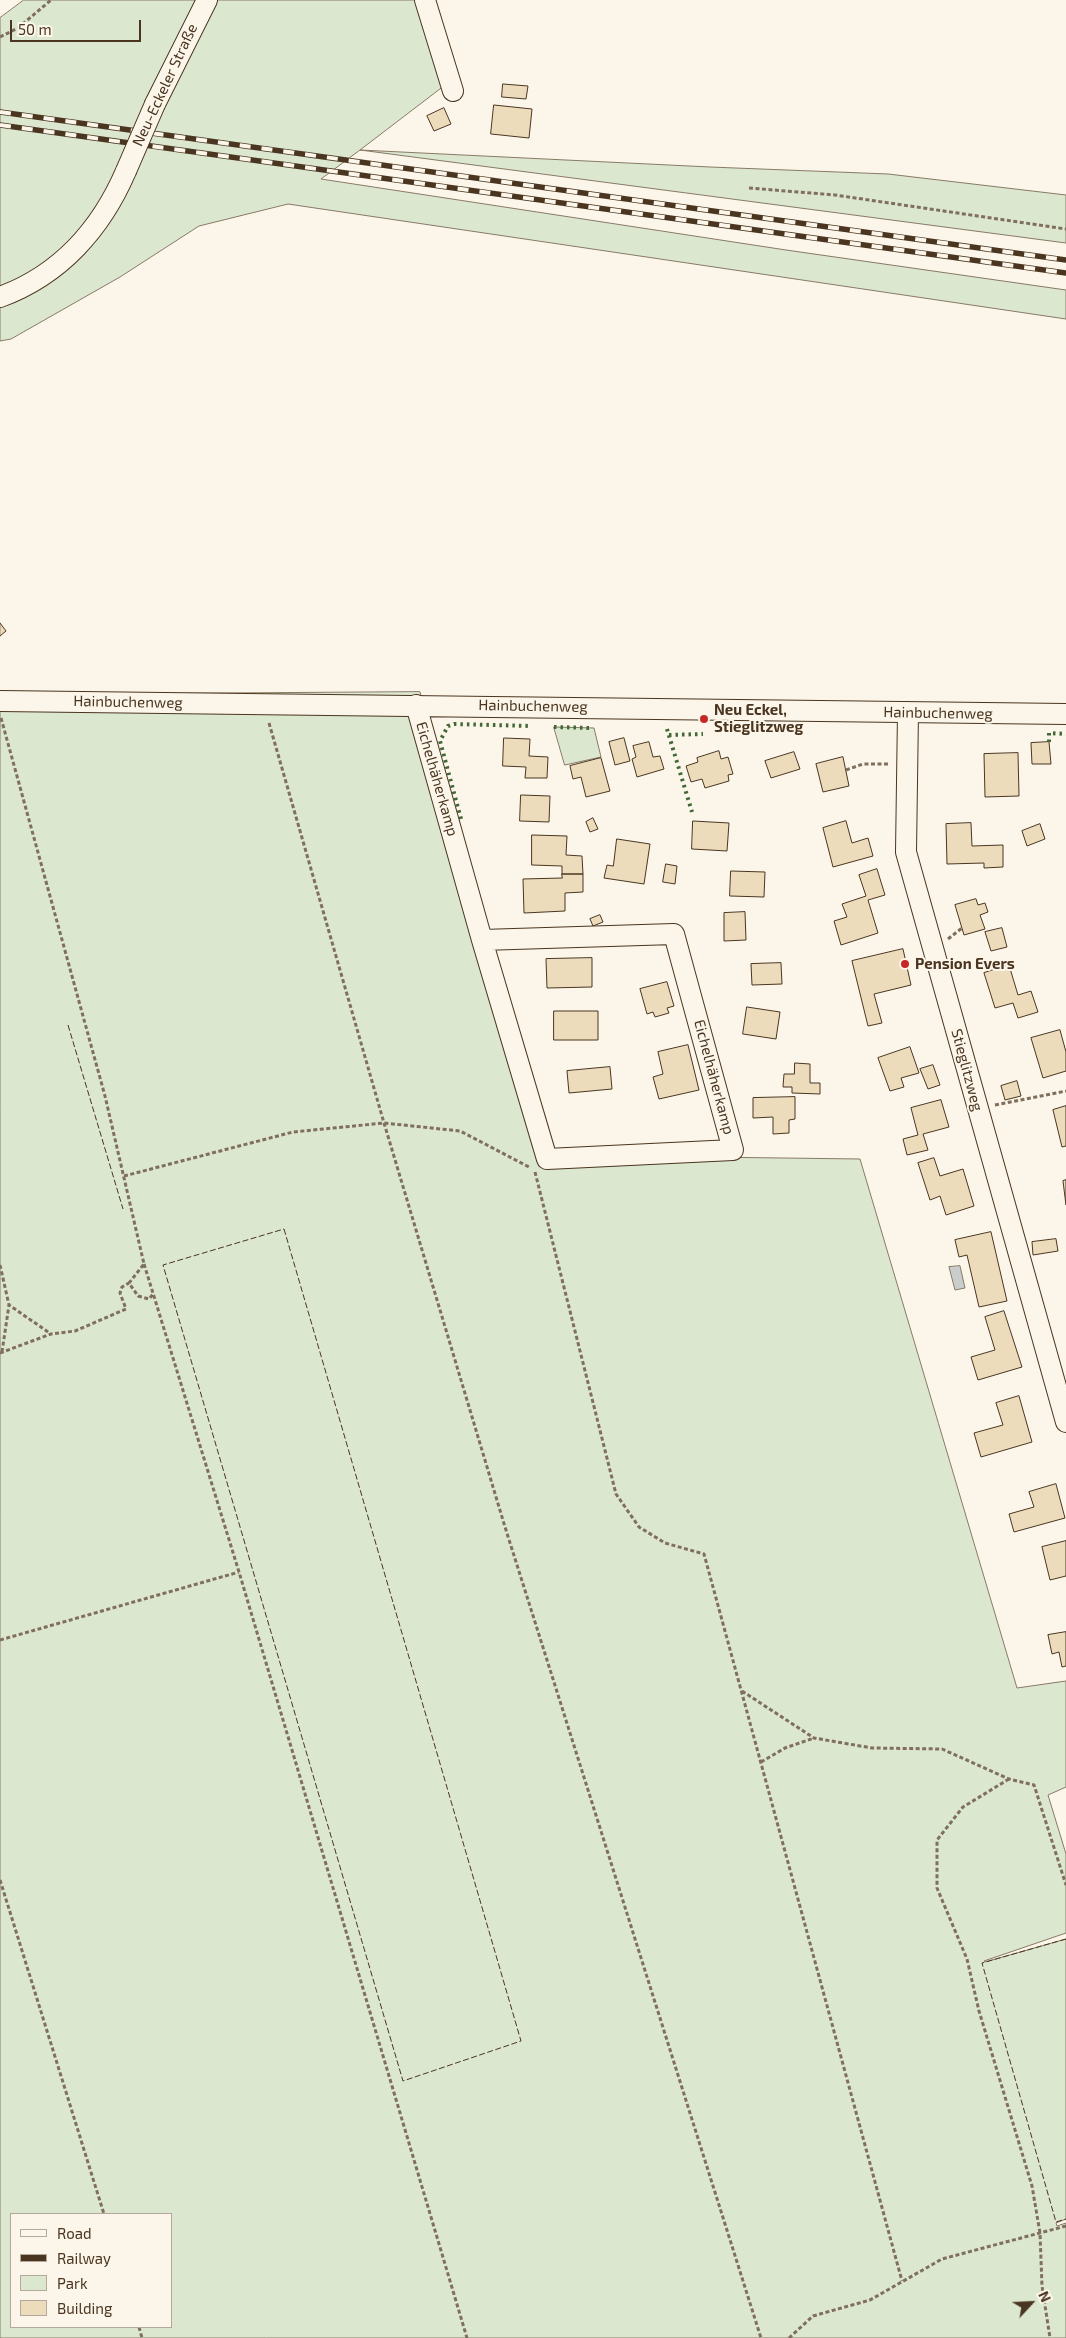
<!DOCTYPE html>
<meta charset="utf-8">
<style>
body{margin:0}
#map{position:relative;width:1066px;height:2338px;overflow:hidden;background:#fbf6e9;font-family:"Exo 2",sans-serif}
canvas{display:block}
.legend{position:absolute;left:10px;top:2213px;width:162px;height:115px;box-sizing:border-box;background:#fbf6e9;border:1px solid #b4a999;margin:0;padding:6px 9px;list-style:none;font-size:15px;color:#4a3520}
.legend li{display:flex;align-items:center;gap:10px;height:25px}
.legend b{width:25px;border:1px solid #b4a999}
.north{position:absolute;left:1006px;top:2278px;width:50px;height:50px;-webkit-text-stroke:4px #fbf6e9;paint-order:stroke;rotate:65deg;font-size:14px;font-weight:700;line-height:20px;text-align:center;color:#4a3520}
.north::after{content:'';display:block;margin:auto;width:18px;height:22px;background:#4a3520;clip-path:polygon(50% 0,100% 100%,50% 72%,0 100%)}
.scale{position:absolute;left:10px;top:20px;width:131px;height:22px;box-sizing:border-box;border:2px solid #4a3520;border-top:0;padding-left:6px;font-size:15px;line-height:18px;white-space:nowrap;color:#4a3520;-webkit-text-stroke:4px #fbf6e9;paint-order:stroke}
</style>
<div id="map">
<canvas width="1066" height="2338"></canvas>
<ul class="legend">
<li><b style="height:6px;background:#fbf6e9"></b>Road</li>
<li><b style="height:6px;background:#4a3520"></b>Railway</li>
<li><b style="height:14px;background:#dce7d0"></b>Park</li>
<li><b style="height:14px;background:#ecdcbc"></b>Building</li>
</ul>
<div class="north">N</div>
<div class="scale">50 m</div>
</div>
<script>
const c = document.querySelector('canvas').getContext('2d');
c.lineJoin = 'round';
function paint(path, color) { c.fillStyle = color; c.fill(path, 'evenodd'); }
function trace(path, color, width, dash) { c.strokeStyle = color; c.lineWidth = width; c.lineCap = dash ? 'butt' : 'round'; c.setLineDash(dash || []); c.stroke(path); }
function label(font, color, halo, rows, align = 'center') {
  c.font = font + ' "Exo 2",sans-serif'; c.lineWidth = 4; c.setLineDash([]); c.textBaseline = 'middle'; c.strokeStyle = halo; c.fillStyle = color; for (const [text, x, y, turn = 0] of rows) {
    c.save(); c.translate(x, y); c.rotate((+turn || 0) * Math.PI / 180); c.textAlign = isNaN(turn) ? turn : align; if (halo) c.strokeText(text, 0, 0); c.fillText(text, 0, 0); c.restore();
  }
}
const green = new Path2D(`
 M24 0H424L449 82 360 150 710 167 888 174 1066 195V243L360 150 321 179 786 250 1066 290V319L288 204 199 226 120 277 11 339 0 341V18Z
 M420 692 549 1155 860 1159 1017 1688 1066 1681V1787L1048 1795 1066 1854V1933L984 1961 985 1962 1066 1939V2219L1056 2223 1057 2226 1066 2223V2338H0V695ZM11 2214H171V2327H11Z
 M554 727 594 728 601 757 565 765Z`);
paint(green, '#dce7d0');
trace(green, '#887966', 1);
const water = new Path2D(`
 M960 1266 965 1288 955 1290 949 1267Z`);
paint(water, '#c9cecd');
trace(water, '#887966', 1);
const building = new Path2D(`
 M503 84 528 86 526 99 502 97Z
 M494 105 532 109 529 138 491 134Z
 M444 108 451 124 434 131 427 116Z
 M0 623 6 631 0 636Z
 M504 738 530 739 529 756 548 757 547 778H525L526 767 503 766Z
 M624 738 630 761 615 765 609 742Z
 M649 742 653 757 660 756 664 769 637 777 632 759 636 757 633 746Z
 M1049 742 1051 764H1032L1031 743Z
 M719 751 721 759 728 757 733 774 728 775 729 781 705 788 702 779 691 782 686 766 698 762 697 758Z
 M794 752 800 769 771 778 765 761Z
 M1018 753 1019 796 985 797 984 754Z
 M843 757 849 786 823 792 816 764Z
 M601 758 610 791 586 797 581 777 573 779 570 766Z
 M521 795 550 796 549 822 520 821Z
 M593 818 598 829 590 832 586 822Z
 M693 821 729 823 727 851 692 849Z
 M846 821 852 843 868 838 873 856 833 867 823 828Z
 M971 823 972 846 1003 845V867L984 868V863L947 864 946 824Z
 M1040 824 1045 839 1027 846 1022 831Z
 M532 835 567 836 566 855 582 856 583 874H562V866L532 865Z
 M617 839 650 844 644 884 604 878 607 865 613 866Z
 M666 864 677 866 675 884 663 882Z
 M877 869 885 895 868 900 878 933 841 945 834 921 847 917 842 904 866 896 859 875Z
 M731 871 765 872 764 897 730 896Z
 M562 874H583V892L565 893V911L524 913 523 879 562 878Z
 M976 899 978 905 985 903 988 912 980 915 985 929 964 935 955 905Z
 M745 912 746 940 724 941V913Z
 M600 915 603 922 593 926 590 919Z
 M1002 928 1007 947 991 951 985 932Z
 M903 949 911 985 874 994 882 1023 868 1026 852 961Z
 M592 958V987L547 988 546 959Z
 M781 963 782 984 752 985 751 964Z
 M1009 965 1018 995 1031 991 1038 1012 1018 1018 1013 1003 995 1008 984 973Z
 M667 982 674 1006 667 1008 669 1013 655 1017 653 1012 647 1014 640 989Z
 M747 1007 780 1012 776 1039 743 1034Z
 M554 1011H598V1040H554Z
 M1060 1030 1066 1052V1071L1043 1078 1031 1038Z
 M688 1045 699 1090 659 1099 653 1077 663 1074 658 1052Z
 M910 1047 919 1073 901 1078 904 1087 890 1091 878 1058Z
 M795 1063 810 1064V1083H820V1094L792 1093V1087H783L784 1074H794Z
 M933 1065 940 1085 928 1089 920 1069Z
 M610 1067 612 1089 569 1093 567 1071Z
 M1017 1081 1021 1096 1005 1100 1001 1086Z
 M795 1097V1119L789 1120V1133L773 1134V1117L753 1118V1098Z
 M941 1100 949 1127 923 1134 928 1150 907 1155 903 1139 918 1135 911 1108Z
 M1066 1106V1146L1062 1147 1053 1110Z
 M934 1158 940 1176 963 1169 974 1206 946 1215 940 1196 930 1200 918 1163Z
 M1066 1180V1205L1063 1181Z
 M991 1232 1007 1301 979 1307 967 1255 959 1257 955 1240Z
 M1056 1239 1058 1251 1033 1255 1032 1242Z
 M1004 1311 1022 1367 978 1380 971 1357 995 1350 985 1317Z
 M1019 1396 1032 1442 981 1457 974 1433 1003 1425 996 1403Z
 M1056 1484 1065 1518 1014 1532 1009 1514 1034 1507 1029 1492Z
 M1066 1541V1576L1050 1580 1042 1547Z
 M1066 1632V1666L1062 1667 1059 1652 1052 1654 1048 1635Z`);
paint(building, '#ecdcbc');
trace(building, '#4a3520', 1);
const minor = new Path2D(`
 M425 0 453 91
 M155 104 207 0
 M0 297C60 275 101 229 126 171
 M0 701 1066 714
 M416 705 482 940 547 1159 733 1150 674 934 482 940
 M908 712 906 852 1066 1422`);
trace(minor, '#4a3520', 22);
trace(new Path2D(`
 M0 37 18 28 51 0
 M749 188 835 195 1066 229
 M1 718 105 1096 144 1264 129 1283 138 1296 149 1299 154 1293
 M269 723 384 1123 505 1527 761 2338
 M846 770 863 764H889
 M948 939 962 928
 M995 1105 1066 1091
 M535 1172 616 1494 639 1527 665 1543 704 1554 902 2281
 M124 1176 293 1132 384 1123 460 1131 531 1168
 M144 1264 239 1572 467 2338
 M0 1265 9 1305 51 1334
 M2 1352 9 1305
 M0 1353 51 1334 75 1331 126 1309 120 1293 122 1287 129 1283
 M0 1640 239 1572
 M742 1691 814 1738 872 1748 942 1749 1009 1779 1034 1785 1066 1885
 M761 1762 785 1748 814 1738
 M1009 1779 963 1807 937 1840V1888L967 1959 979 2011 1032 2186 1040 2233 1042 2286 1050 2338
 M0 1880 104 2214
 M139 2327 142 2338
 M789 2338 813 2316 870 2300 942 2259 1066 2226`), '#7f6f5c', 3, [4, 2.5]);
trace(minor, '#fbf6e9', 20);
const rail = new Path2D(`
 M0 112 1066 260
 M0 125 1066 273`);
trace(rail, '#4a3520', 5.5);
trace(rail, '#fbf6e9', 4, [11]);
const minorBridge = new Path2D(`
 M126 171 155 104`);
trace(minorBridge, '#4a3520', 22, []);
trace(minorBridge, '#fbf6e9', 20);
trace(new Path2D(`
 M554 727 590 728
 M667 729 692 812
 M669 735 703 734
 M1049 742V733L1066 734
 M461 819 440 741 448 726 454 724 531 726`), '#436837', 4, [2.5, 4]);
trace(new Path2D(`
 M68 1025 123 1209
 M284 1229 521 2041 403 2081 163 1265Z
 M1066 1939 982 1963 1056 2222 1066 2219`), '#4a3520', 1, [6, 2.5]);
for (const [x, y, r, color] of [
 [704,719,5,"#c62828"],
 [905,964,5,"#c62828"]
]) { const dot = new Path2D(); dot.arc(x, y, r, 0, 2 * Math.PI); c.fillStyle = color; c.fill(dot); trace(dot, '#fbf6e9', 2); }
label('15px', '#4a3520', '#fbf6e9', [
 ["Neu-Eckeler Straße",165,85,-65],
 ["Hainbuchenweg",128,702,1],
 ["Hainbuchenweg",533,706,1],
 ["Hainbuchenweg",938,713,1],
 ["Eichelhäherkamp",437,779,74],
 ["Stieglitzweg",967,1070,75],
 ["Eichelhäherkamp",714,1077,75]
]);
label('bold 15px', '#4a3520', '#fbf6e9', [
 ["Neu Eckel,",714,710],
 ["Stieglitzweg",714,727],
 ["Pension Evers",915,964]
], 'left');
</script>
